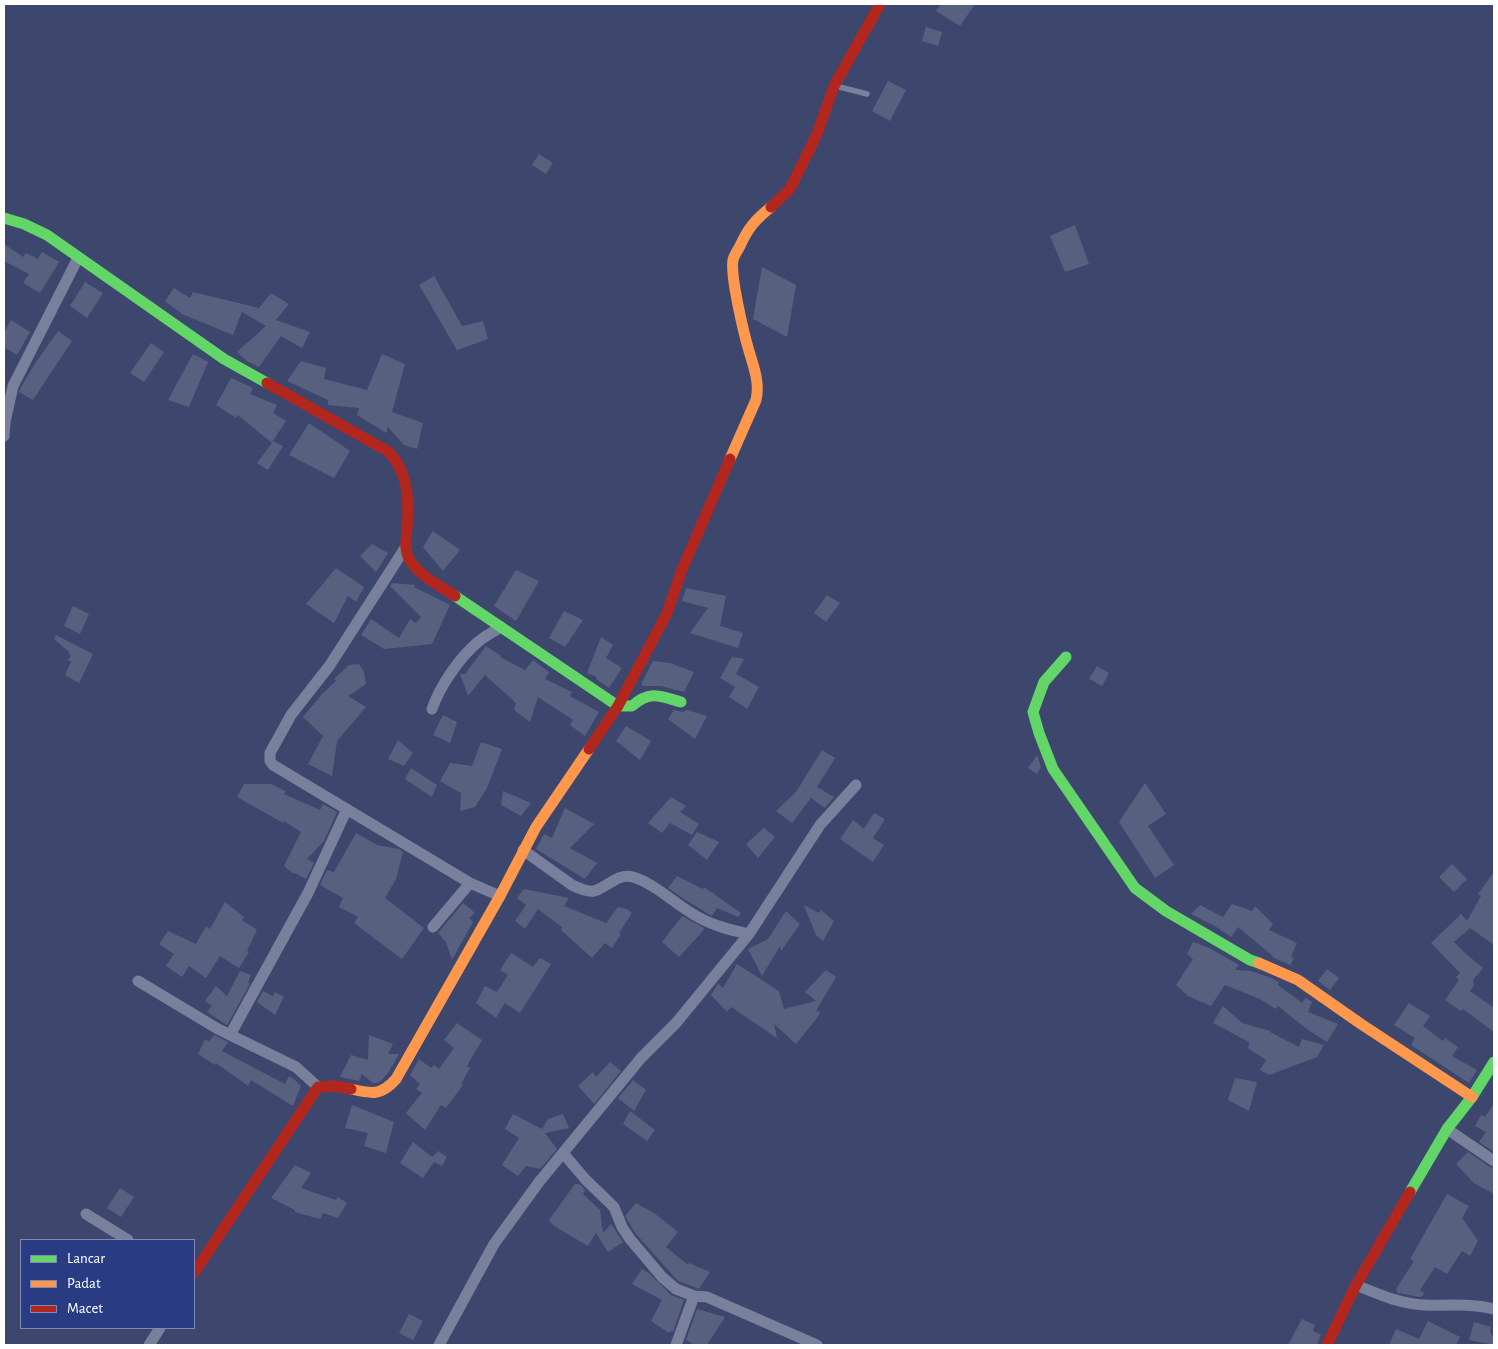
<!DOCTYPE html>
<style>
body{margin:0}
#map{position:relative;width:1498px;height:1349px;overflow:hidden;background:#3d476e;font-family:"Alegreya Sans",sans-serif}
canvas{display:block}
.frame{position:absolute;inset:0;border:5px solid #fff;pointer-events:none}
.legend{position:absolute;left:20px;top:1239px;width:175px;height:90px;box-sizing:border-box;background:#283b83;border:1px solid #7e89b5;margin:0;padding:6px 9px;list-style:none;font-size:15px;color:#fff}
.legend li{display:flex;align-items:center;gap:10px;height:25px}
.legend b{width:25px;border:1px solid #7e89b5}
</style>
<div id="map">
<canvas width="1498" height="1349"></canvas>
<div class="frame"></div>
<ul class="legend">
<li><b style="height:6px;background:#63d668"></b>Lancar</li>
<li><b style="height:6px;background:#ff974d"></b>Padat</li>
<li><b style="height:6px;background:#b3261e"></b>Macet</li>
</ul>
</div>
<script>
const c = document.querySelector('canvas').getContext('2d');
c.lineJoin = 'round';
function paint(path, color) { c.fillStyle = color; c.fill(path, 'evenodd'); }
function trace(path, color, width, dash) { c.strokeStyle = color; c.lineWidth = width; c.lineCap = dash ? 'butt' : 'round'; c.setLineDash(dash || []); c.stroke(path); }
paint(new Path2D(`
 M941 4H975L960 26 936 11Z
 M926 27 942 32 938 46 922 41Z
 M888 81 906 90 890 121 872 111Z
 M539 154 553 163 546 174 532 165Z
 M1075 225 1089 264 1065 272 1050 236Z
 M4 244 23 257 26 253 38 259 42 252 59 262 40 293 23 283 29 274 4 261Z
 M762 267 796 285 787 337 753 319Z
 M434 276 462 326 483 321 488 339 457 350 419 285Z
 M85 282 103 293 87 318 70 306Z
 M174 288 190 298 193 292 259 308 271 293 289 304 276 320 310 332 302 348 281 336 259 367 247 361 237 352 266 326 242 312 233 335 182 314 165 301Z
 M11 320 30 332 17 355 4 347V333Z
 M58 331 72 341 33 400 19 392 20 389 34 365Z
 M151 343 164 352 144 382 130 373Z
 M193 354 208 362 189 407 168 400Z
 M382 354 405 364 392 412 423 423 417 449 404 445 388 427 386 433 357 415 359 408 328 405V400L287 381 301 361 326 368 324 379 367 390Z
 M231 378 253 388 250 394 277 405 273 413 286 421 273 441 283 446 268 470 257 463 272 443 238 415 236 418 216 405Z
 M309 423 350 451 334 478 289 455Z
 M433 531 460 550 443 571 423 547Z
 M372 544 388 553 376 572 360 556Z
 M336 568 364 587 356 602 348 596 334 623 306 604Z
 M516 570 539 581 516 621 494 606Z
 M392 583 415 585 414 587 450 605 432 644 384 649 361 635 371 619 399 638 410 619 416 623 421 617 390 586Z
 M686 588 726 596 720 626 743 633 738 648 690 633 708 608 682 601Z
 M827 595 840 603 826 622 814 613Z
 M73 606 89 614 80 634 64 626Z
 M564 611 583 620 565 647 549 638Z
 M56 635 93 654 79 683 65 675 71 662 68 660 71 656 69 654 70 653 54 639Z
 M601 637 613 645 606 658 622 668 609 688 596 679 597 677 587 673Z
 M486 646 501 656 500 657 525 670 533 660 549 672 545 679 572 692 570 696 599 712 585 736 570 725 573 720 538 697 530 722 514 710 516 703 485 675 468 696 460 674H465Z
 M732 657 744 659 736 674 759 687 747 709 729 697 735 687 720 678Z
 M653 661 670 663 694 672 684 692 661 686H643L641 684Z
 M359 664 364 672 366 684 348 696 366 707 337 741 332 776 308 764 323 736 303 717 322 694 336 681 334 679 349 665Z
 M1097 666 1109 673 1102 686 1089 679Z
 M674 710 683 712 687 710 707 716 695 739 668 719Z
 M443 715 457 722 450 743 433 735Z
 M626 726 651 741 640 760 616 741Z
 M398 740 413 753 404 766 388 759Z
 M481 742 502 749 487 788 475 807 460 811 461 793 440 781 450 763 472 766Z
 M822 750 835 758 817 787 834 797 825 808 811 798 792 823 776 811 796 792Z
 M1037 755 1041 767 1037 774 1028 768Z
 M411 768 437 785 432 797 405 779Z
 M1145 783 1166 814 1148 826 1174 865 1155 878 1119 822Z
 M244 784H271L285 791 284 794 320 810 323 804 337 812 324 841 307 859 314 863 306 879 295 873 294 874 284 866 301 832 284 821 283 823 237 797Z
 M503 791 531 803 521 816 501 805Z
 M671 797 686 806 680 812 699 824 692 835 670 823 662 833 648 823Z
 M565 808 594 824 570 848 597 863 585 879 536 849 544 834 552 838Z
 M874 813 885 819 873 838 884 845 873 862 840 839 853 820 864 829Z
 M764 828 775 837 758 858 746 844Z
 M697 832 719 842 707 860 688 845Z
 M356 833 377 845 399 849 403 852 396 879 385 898 424 928 402 959 354 923 358 917 339 907 343 898 320 885 327 870 334 872Z
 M1452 864 1467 879 1454 892 1439 877Z
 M1494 872V945L1470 928 1454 942 1465 953 1483 968 1473 980 1474 986 1470 991 1494 1008V1032L1463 1009 1461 1011 1445 1000 1459 980 1456 977 1460 973 1431 943 1461 914 1467 921 1481 896 1478 894Z
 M677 876 703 889 704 887 741 913 738 917 717 908 712 916 687 901 668 888Z
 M524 889 569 898 564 906 606 923 618 907 627 909 632 913 619 933 621 934 612 948 605 943 592 958 561 930 562 927 538 909 525 929 515 921 526 905 517 898Z
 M225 902 244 917 242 920 257 930 247 951 249 952 239 968 220 956 206 978 189 966 182 977 166 966 174 954 159 944 168 931 196 944 206 926 210 929Z
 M463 903 475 913 469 918 473 922 452 960 446 942 438 933Z
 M1232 904 1252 911 1255 906 1273 924 1269 930 1297 943 1291 957 1294 959 1290 965 1272 957 1273 956 1238 927 1231 937 1215 926 1191 914 1200 905 1223 917Z
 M804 905 819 913 821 910 834 921 823 941 816 935Z
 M786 911 800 924 781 951 780 946 762 976 748 949 768 939Z
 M682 916 704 928 703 931 679 957 662 942Z
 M1193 942 1209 948 1239 965 1235 970 1251 971 1271 978 1279 982 1278 985 1302 1003 1306 998 1312 1002 1308 1012 1338 1024 1327 1042 1308 1030 1278 1006 1276 1009 1260 999 1225 985 1211 1006 1188 996 1176 985 1193 959 1187 954Z
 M511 953 533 967 540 958 551 964 520 1013 505 1003 496 1018 476 1003 485 986 497 992 508 975 500 970Z
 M737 964 779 991 784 1009 816 1001 805 992 826 970 836 977 816 1011 820 1012 817 1018 796 1044 774 1024 777 1038 731 1007 727 1012 711 995 718 984 723 988Z
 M1327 969 1339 978 1330 990 1318 981Z
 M240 971 251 975 248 983 250 984 227 1025 207 1012 212 1006 205 1001 216 986 227 996Z
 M263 991 273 996 275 992 284 997 275 1015 257 1002Z
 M1409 1003 1430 1016 1423 1026 1443 1041 1445 1038 1458 1047 1452 1056 1477 1070 1469 1083 1411 1045 1415 1038 1394 1025Z
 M1223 1006 1242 1023 1270 1031V1032L1299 1047 1302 1039 1324 1045 1317 1057 1269 1075 1260 1070 1266 1060 1248 1048 1249 1042 1213 1023Z
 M457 1023 482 1040 467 1066 470 1068 461 1084 463 1085 446 1108 441 1105 425 1130 406 1113 422 1093 416 1089 420 1084 410 1075 419 1059 431 1068 434 1065 439 1069 454 1048 444 1040Z
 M214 1035 228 1042 222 1051 285 1084 289 1076 296 1081 301 1086 293 1106 251 1080 248 1086 216 1063 215 1065 198 1054 205 1039 209 1042Z
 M369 1035 393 1044 388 1054H399L388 1073 381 1081 376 1083H373L362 1074 359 1081 340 1077 351 1055 368 1060Z
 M610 1062 621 1071 594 1104 578 1086 593 1072 596 1077Z
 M1235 1078 1257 1082 1249 1111 1228 1100Z
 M633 1080 646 1090 634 1111 618 1098Z
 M1494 1104V1152L1479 1142 1486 1132 1475 1126 1481 1115 1485 1117Z
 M352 1105 394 1122 386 1153 364 1146 368 1133 345 1128Z
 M630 1111 655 1130 647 1141 623 1124Z
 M513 1114 542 1129 548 1119 563 1114 569 1128 545 1133 557 1149 540 1169 526 1166 518 1176 502 1165 519 1138 505 1129Z
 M413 1142 432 1157 438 1151 447 1157 442 1166 434 1162 423 1178 400 1163Z
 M1468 1152 1490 1167 1494 1168V1194L1475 1184 1456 1164Z
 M295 1165 311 1173 301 1188 336 1200 338 1197 347 1203 338 1218 323 1213 320 1219 295 1212V1210L271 1198Z
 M575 1184 581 1185 585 1190 583 1194 600 1210 603 1233 611 1224 623 1242 608 1252 596 1233 588 1246 554 1226 549 1220Z
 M120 1188 134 1197 121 1217 107 1208Z
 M1447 1194 1469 1206 1462 1218 1478 1241 1470 1256 1462 1251 1447 1274 1435 1267 1420 1290 1425 1294 1420 1297 1398 1293 1396 1289 1414 1261 1410 1259Z
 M636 1203 654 1213 678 1232 666 1247 688 1265 689 1263 710 1272 699 1289 678 1281 636 1234 625 1216Z
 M642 1269 650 1274 671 1295 684 1300 673 1332 671 1331 669 1333 651 1321 662 1300 632 1284Z
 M697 1309 725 1317 707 1345H695L686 1340Z
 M409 1314 423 1321 413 1340 399 1333Z
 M1302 1319 1315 1325 1313 1331 1321 1335 1317 1345H1288Z
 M1428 1321 1460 1337 1456 1345H1389L1396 1329 1419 1339Z
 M1474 1322 1491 1327 1490 1332 1494 1338V1345L1469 1340Z`), '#58607f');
trace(new Path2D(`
 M836 86 867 94`), '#78809c', 5.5);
trace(new Path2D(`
 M4 436 5 422 13 386 78 258
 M405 548 330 665 291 715 270 753V761L273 765 470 883 500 896
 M432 709C440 686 459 658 478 642 485 636 493 632 501 627
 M523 850 572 885C578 888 588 892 594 891 608 887 617 873 633 877 656 884 677 906 698 917 714 926 731 930 749 934L820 825 856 785
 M433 927 470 883
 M138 981 218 1029 296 1067 318 1087
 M230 1035 308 893 347 809
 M1447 1129 1494 1161
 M563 1153 586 1180 614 1207 622 1227 630 1239 662 1277 676 1289 694 1296 707 1297 817 1345
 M86 1214 128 1240
 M1356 1285C1378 1294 1400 1304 1424 1305 1447 1306 1471 1303 1494 1309
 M149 1345 160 1328
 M439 1345 494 1244 539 1182 641 1058 676 1023 749 934
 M676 1345 694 1296`), '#78809c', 11);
trace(new Path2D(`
 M4 218 24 224 47 235 224 359 267 383
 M455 596 618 706H632C650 690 660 696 681 702
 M1066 657 1044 682 1033 712 1039 733 1053 769 1135 888 1166 911 1250 960 1259 963
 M1410 1192 1447 1129 1472 1097 1494 1062`), '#63d668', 11);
trace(new Path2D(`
 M730 459 756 400C760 383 754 368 749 351 744 334 730 276 733 260 734 255 738 250 740 246 748 228 755 220 771 207
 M1259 963 1298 980 1361 1024 1472 1097
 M351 1089C372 1094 381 1096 396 1079L500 896 536 827 589 749`), '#ff974d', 11);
trace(new Path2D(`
 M771 207 790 189 817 134 834 86 880 4
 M267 383 389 452C409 474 409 501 407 529 406 540 404 549 409 559 419 576 439 585 455 596
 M589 749 618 706 667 613 681 572 730 459
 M194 1273 318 1087 335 1086 351 1089
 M1327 1345 1356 1285 1410 1192`), '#b3261e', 11);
</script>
